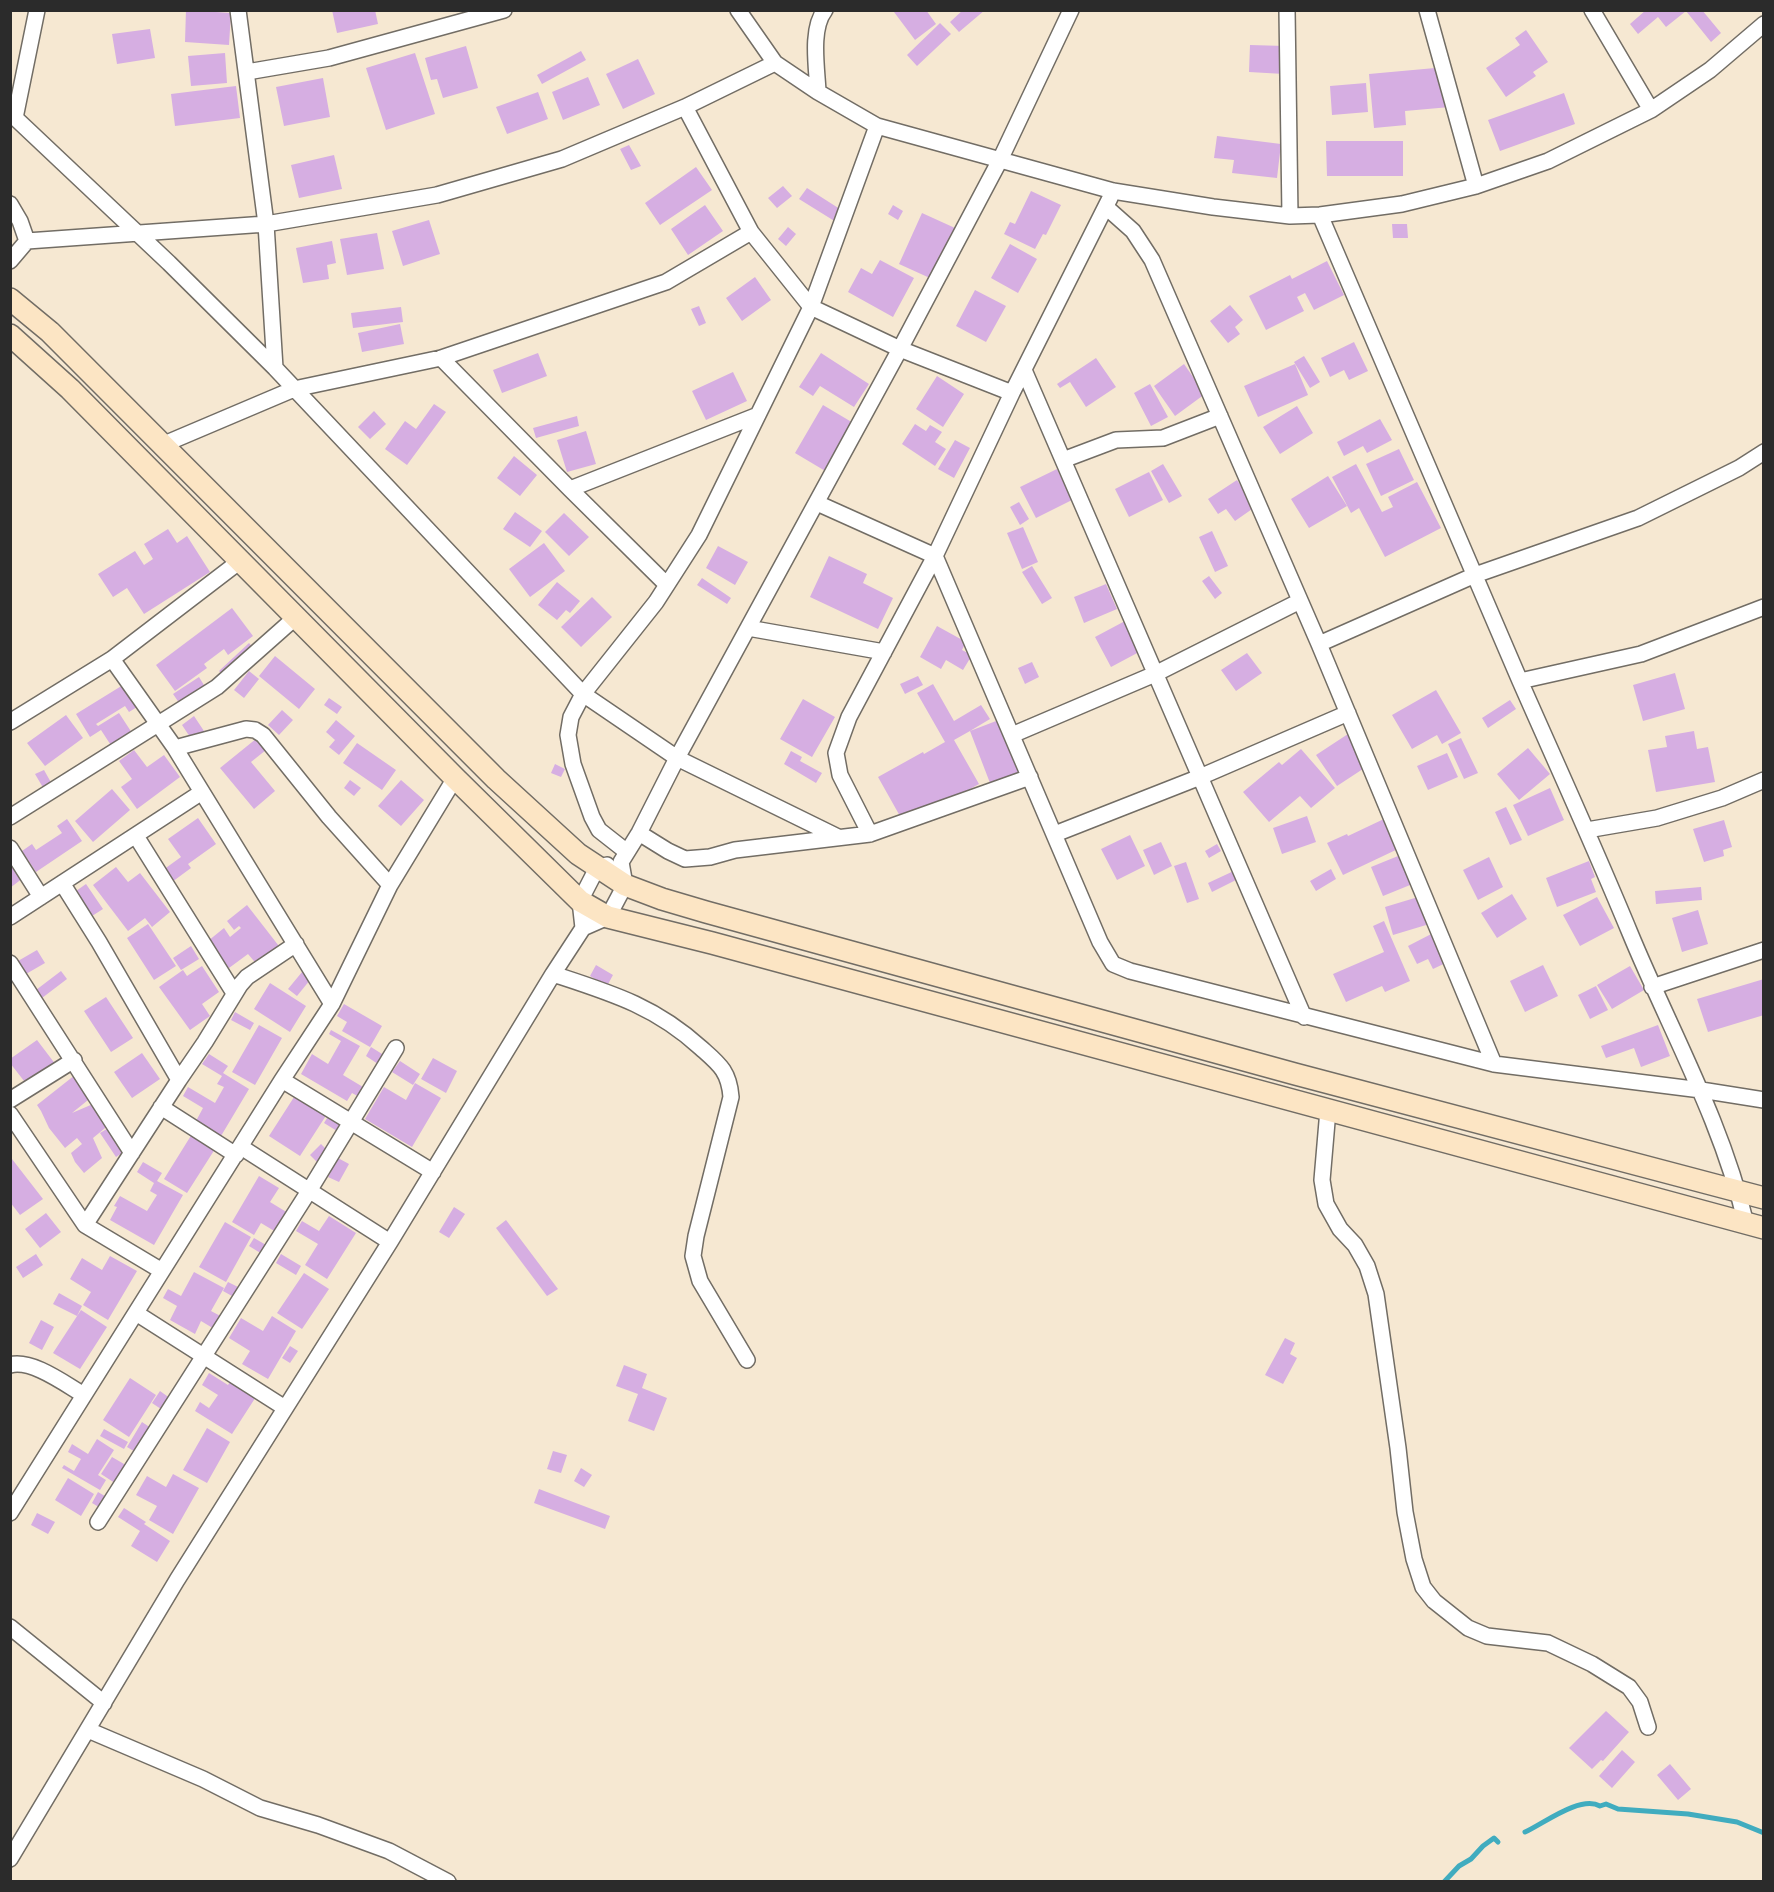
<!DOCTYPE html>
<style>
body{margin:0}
#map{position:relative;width:1774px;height:1892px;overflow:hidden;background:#f6e8d2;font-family:"Indie Flower",sans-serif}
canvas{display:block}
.frame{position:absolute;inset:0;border:12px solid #2b2b2b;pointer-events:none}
</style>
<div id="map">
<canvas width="1774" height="1892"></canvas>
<div class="frame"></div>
</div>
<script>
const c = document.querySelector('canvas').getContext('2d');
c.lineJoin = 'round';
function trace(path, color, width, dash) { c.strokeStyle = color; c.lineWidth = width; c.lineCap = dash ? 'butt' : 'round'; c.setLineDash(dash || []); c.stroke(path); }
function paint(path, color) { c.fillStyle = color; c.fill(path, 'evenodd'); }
trace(new Path2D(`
 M1525 1832C1543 1824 1580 1795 1600 1806L1606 1804 1618 1809 1688 1814 1737 1822 1764 1833
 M1444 1882 1459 1866 1471 1859 1483 1846 1494 1838 1498 1842`), '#40acbf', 5);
paint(new Path2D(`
 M186 10 231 13 229 45 185 42Z
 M332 10H375L378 24 337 33Z
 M896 10H926L936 24 915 40 894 12Z
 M963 10H985L959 32 950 22Z
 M1646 10H1702L1721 33 1711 42 1686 11 1666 27 1658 17 1638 34 1630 24Z
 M940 23 951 34 917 66 907 55Z
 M150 29 155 58 117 64 112 34Z
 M1526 30 1548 62 1533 72 1536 76 1506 97 1486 68 1520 45 1515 38Z
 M1250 45 1285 46 1284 74 1249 72Z
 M466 46 478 88 443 98 437 79 431 80 425 58Z
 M581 51 586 60 542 84 537 75Z
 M225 53 227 83 191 86 188 56Z
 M415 53 435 114 386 130 366 68Z
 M638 59 655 94 623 109 606 74Z
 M1446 67 1450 107 1405 111 1406 125 1374 128 1369 74Z
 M588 77 600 105 563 120 552 92Z
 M323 78 330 117 284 126 276 87Z
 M1366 83 1368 112 1332 115 1330 86Z
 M236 86 240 118 175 126 171 94Z
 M538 92 548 119 507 134 496 107Z
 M1564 93 1575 124 1500 151 1488 120Z
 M1217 136 1281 144 1277 178 1232 173 1234 160 1214 158Z
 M1326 141H1403V176H1327Z
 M629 145 641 166 631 170 620 149Z
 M334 155 342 189 299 198 291 165Z
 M696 167 712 190 660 225 645 203Z
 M783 186 792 196 777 208 768 198Z
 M807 188 843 211 836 222 799 199Z
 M1031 191 1061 205 1046 235 1043 234 1035 249 1004 234 1010 222 1015 224Z
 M705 205 723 231 688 255 671 229Z
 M893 205 903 211 898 220 888 214Z
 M922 213 955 228 932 279 899 264Z
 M429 220 440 254 403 266 392 231Z
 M1392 224H1407L1408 238H1393Z
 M788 227 796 234 786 246 778 239Z
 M377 233 384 269 347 275 340 239Z
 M332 241 336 263 327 265 329 279 303 283 296 248Z
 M1010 244 1037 259 1018 293 991 278Z
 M880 260 914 278 893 317 848 292 861 268 872 274Z
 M1327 261 1344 295 1314 310 1305 293 1297 297 1304 311 1266 330 1249 296 1290 275 1292 279Z
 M755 277 771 300 742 321 726 298Z
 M975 290 1006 306 986 342 956 326Z
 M1230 305 1243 320 1235 327 1240 334 1228 343 1210 321Z
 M699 306 706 323 699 326 691 309Z
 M401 307 403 322 353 328 351 313Z
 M400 324 404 344 362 352 358 333Z
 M1354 342 1368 371 1349 380 1344 370 1330 377 1321 358Z
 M538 353 547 376 502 393 493 370Z
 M821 353 869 384 854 407 820 386 813 396 799 387Z
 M1304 356 1320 382 1310 388 1294 362Z
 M1096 358 1116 387 1086 407 1070 382 1060 388 1057 384Z
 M1184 364 1205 394 1175 416 1154 386Z
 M1295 364 1308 395 1258 417 1244 386Z
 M733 372 747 401 706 420 692 391Z
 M937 376 964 394 943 427 916 409Z
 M1150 384 1168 417 1151 426 1134 393Z
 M434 404 446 412 407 465 385 449 405 421 416 429Z
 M823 405 860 427 832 475 795 453Z
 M1297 406 1313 433 1280 454 1263 427Z
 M374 411 386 424 370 439 358 427Z
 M577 416 579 426 536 438 533 428Z
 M1380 419 1392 440 1367 453 1363 446 1344 456 1337 442Z
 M915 424 926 431 930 425 942 432 935 442 946 449 935 466 902 444Z
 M586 431 596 464 567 472 557 440Z
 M955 440 970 448 954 478 938 469Z
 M1399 449 1414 480 1381 496 1366 464Z
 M514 456 537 475 520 496 497 478Z
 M1163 464 1182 496 1169 503 1151 471Z
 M1356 464 1382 512 1393 507 1388 497 1417 482 1441 528 1385 557 1359 508 1351 513 1332 477Z
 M1057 469 1072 500 1036 518 1020 487Z
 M1149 472 1163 500 1129 517 1115 489Z
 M1328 476 1347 506 1309 528 1291 499Z
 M1237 480 1255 507 1235 521 1226 509 1218 514 1208 499Z
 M1019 502 1029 519 1020 525 1010 507Z
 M515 512 542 531 530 547 503 529Z
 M564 513 589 537 569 556 545 532Z
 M1023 527 1038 562 1022 569 1007 533Z
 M168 529 177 543 187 536 210 572 144 614 127 588 113 597 98 574 135 551 144 565 153 559 144 544Z
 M1212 531 1228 566 1215 572 1199 537Z
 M544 543 565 571 530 597 509 569Z
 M718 546 748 562 735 585 706 568Z
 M829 556 867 574 863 583 893 598 878 629 810 597Z
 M1032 566 1052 598 1042 604 1022 572Z
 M1209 576 1222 593 1215 599 1202 581Z
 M702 578 731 598 727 604 697 585Z
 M557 582 580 601 570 613 566 610 557 620 538 605Z
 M1106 584 1117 609 1084 623 1074 597Z
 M592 597 612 617 581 647 561 627Z
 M232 608 253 636 228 655 224 649 204 664 207 668 175 691 156 665Z
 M1125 621 1141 651 1111 667 1095 637Z
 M937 626 966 642 962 650 972 655 963 670 946 660 941 669 920 657Z
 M249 643 257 652 227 680 219 671Z
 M1247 653 1262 673 1236 691 1221 670Z
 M275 656 315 689 299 709 259 676Z
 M1032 662 1039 677 1025 684 1018 668Z
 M249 671 259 679 244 698 234 690Z
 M1675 673 1685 709 1643 721 1633 685Z
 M918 676 923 685 905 694 900 684Z
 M199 677 207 690 182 707 173 694Z
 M933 684 954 721 981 705 990 719 970 731 1004 718 1024 770 990 783 970 731 954 740 979 784 905 825 878 777 923 752 924 754 945 742 917 693Z
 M123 685 137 707 129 712 125 706 96 724 98 726 119 713 134 736 114 750 101 730 90 737 76 714Z
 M1436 690 1461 733 1442 744 1437 735 1412 749 1392 715Z
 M329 698 342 707 337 714 324 705Z
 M803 699 835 717 812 757 780 739Z
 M1510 700 1516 709 1488 728 1482 718Z
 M282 710 293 720 279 735 268 725Z
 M66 715 83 738 45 766 27 743Z
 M194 716 204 731 192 740 182 725Z
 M336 720 355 736 339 755 329 747 335 740 326 732Z
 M1694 731 1697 749 1708 747 1715 782 1656 792 1648 750 1667 747 1665 736Z
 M262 734 271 746 251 762 275 791 254 809 220 768Z
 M1348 734 1369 765 1337 786 1316 755Z
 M1461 738 1478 773 1464 779 1448 744Z
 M357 743 396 770 382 790 343 763Z
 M1528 748 1550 774 1519 800 1497 774Z
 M1301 749 1335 788 1311 808 1300 796 1269 822 1243 792 1279 762 1282 765Z
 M134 750 147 767 164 755 180 777 137 809 121 787 132 779 119 761Z
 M791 751 802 757 800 761 822 773 816 783 784 764Z
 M1447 753 1458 777 1428 790 1417 766Z
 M555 764 565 769 561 777 551 773Z
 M44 770 53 786 45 791 35 774Z
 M350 780 361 788 354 796 344 788Z
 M401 780 424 800 401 826 378 806Z
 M1550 788 1564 820 1528 836 1513 805Z
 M112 789 130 810 93 842 75 821Z
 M1506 807 1522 840 1510 845 1495 812Z
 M1307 816 1316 842 1282 854 1273 828Z
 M198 818 216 844 188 864 191 868 172 882 163 870 181 857 168 839Z
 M1386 818 1400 848 1343 875 1327 843 1347 834 1348 836Z
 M67 819 82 841 36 872 22 851 32 844 36 850 62 833 57 826Z
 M1724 820 1732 847 1723 850 1724 856 1704 862 1693 829Z
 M1130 835 1145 866 1117 880 1101 849Z
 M1161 842 1172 866 1154 875 1143 850Z
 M1217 844 1221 851 1209 858 1205 851Z
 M1403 854 1415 883 1383 896 1371 867Z
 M1489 857 1503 887 1478 900 1463 870Z
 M1589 861 1595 877 1591 879 1596 892 1557 907 1546 878Z
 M10 862 23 878 10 888Z
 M1186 862 1199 899 1187 903 1174 866Z
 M116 867 128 882 140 873 170 912 152 927 145 918 128 931 93 885Z
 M1238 869 1242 877 1212 892 1208 883Z
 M1331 869 1336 879 1316 891 1310 881Z
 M86 884 103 909 92 916 76 891Z
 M1701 887 1702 900 1656 904 1655 891Z
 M1428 894 1436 922 1393 935 1385 907Z
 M1512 894 1527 919 1497 938 1481 913Z
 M1597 897 1614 928 1580 946 1563 915Z
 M247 905 282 950 259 967 248 954 229 968 208 941 224 928 230 937 241 928 239 926 234 930 227 921Z
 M1698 910 1708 944 1682 952 1672 918Z
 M1384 921 1410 981 1385 992 1382 986 1346 1002 1333 974 1384 952 1373 926Z
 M148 924 176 966 154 980 127 938Z
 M1439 930 1454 959 1433 969 1428 959 1417 964 1408 946Z
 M191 946 199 959 181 970 173 958Z
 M37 950 45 963 26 974 18 961Z
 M596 965 613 975 607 986 590 976Z
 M1543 965 1558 996 1525 1012 1510 981Z
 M202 966 219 992 202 1004 210 1016 190 1030 159 987 183 970 187 976Z
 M1630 966 1644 990 1612 1009 1597 985Z
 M61 971 67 979 42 998 36 990Z
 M302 972 310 980 297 996 288 989Z
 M1764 979V1015L1708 1032 1697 999Z
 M270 983 306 1006 290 1032 254 1009Z
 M1596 986 1608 1010 1590 1019 1578 995Z
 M106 997 133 1038 111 1052 84 1011Z
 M344 1004 382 1026 370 1047 342 1031 347 1022 337 1016Z
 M235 1012 254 1023 250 1030 231 1020Z
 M259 1025 282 1038 255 1085 232 1072Z
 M1658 1025 1670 1056 1641 1067 1634 1048 1606 1058 1601 1046Z
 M331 1030 360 1046 343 1075 368 1090 363 1099 352 1093 347 1101 301 1074 312 1054 328 1064 341 1041 329 1034Z
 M37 1040 56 1065 28 1086 10 1063V1059Z
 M371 1047 390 1059 384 1068 366 1056Z
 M142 1053 160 1079 132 1098 114 1072Z
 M209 1054 228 1066 223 1073 249 1089 221 1136 196 1121 203 1108 183 1096 188 1087 215 1103 224 1087 217 1084 222 1076 202 1064Z
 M433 1058 457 1071 446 1093 421 1079Z
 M400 1061 420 1074 413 1085 392 1072Z
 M75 1075 93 1096 72 1113 93 1104 110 1124 93 1138 102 1158 84 1173 75 1162 71 1153 82 1144 77 1138 65 1148 49 1128 41 1111 37 1105Z
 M415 1083 441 1098 412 1147 365 1119 384 1087 406 1100Z
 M296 1094 327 1114 300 1156 269 1136Z
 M331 1112 348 1123 342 1134 324 1123Z
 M110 1127 125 1151 116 1157 100 1133Z
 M192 1134 215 1149 187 1193 164 1179Z
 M321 1144 331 1154 320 1165 310 1155Z
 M338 1158 349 1164 339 1182 328 1177Z
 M12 1159 43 1199 20 1215 10 1202V1160Z
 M143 1162 162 1173 157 1181 183 1195 154 1245 110 1220 117 1207 114 1206 120 1196 147 1211 157 1195 150 1191 154 1183 137 1172Z
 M259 1176 279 1188 270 1202 293 1216 281 1235 261 1223 254 1235 232 1222Z
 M454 1207 465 1214 449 1238 439 1232Z
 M46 1213 61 1232 40 1248 25 1229Z
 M329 1216 356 1233 327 1279 305 1265 318 1244 296 1231 302 1221 319 1231Z
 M506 1220 558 1289 547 1296 496 1228Z
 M225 1222 251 1237 226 1282 199 1267Z
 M254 1238 273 1249 267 1257 249 1246Z
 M36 1254 43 1265 23 1278 16 1267Z
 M281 1254 301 1266 296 1275 276 1263Z
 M110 1256 137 1271 108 1320 83 1305 91 1292 70 1279 82 1258 102 1270Z
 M194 1272 224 1288 211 1311 228 1320 221 1333 201 1321 195 1334 170 1320 177 1306 163 1298 168 1289 181 1296Z
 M304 1273 329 1289 302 1329 277 1313Z
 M228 1282 246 1291 241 1301 223 1291Z
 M59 1293 82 1306 77 1316 53 1304Z
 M81 1310 107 1327 80 1369 53 1353Z
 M272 1316 296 1331 268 1379 242 1364 250 1351 229 1338 241 1318 263 1331Z
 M41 1320 54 1327 42 1350 29 1343Z
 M1285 1338 1295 1343 1290 1354 1297 1358 1283 1384 1265 1375Z
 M290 1346 298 1351 290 1363 282 1358Z
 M624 1365 647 1374 642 1388 667 1398 654 1431 628 1421 638 1394 616 1386Z
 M209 1373 228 1385 236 1373 261 1389 232 1434 195 1411 200 1402 209 1408 218 1395 202 1385Z
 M130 1378 156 1395 129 1437 103 1420Z
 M160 1391 178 1404 170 1415 152 1403Z
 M142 1422 157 1432 142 1456 127 1447Z
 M207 1428 230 1442 207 1483 183 1470Z
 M104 1429 128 1442 124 1449 100 1436Z
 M97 1439 114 1450 98 1475 106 1480 100 1490 62 1468 64 1465 74 1471 81 1459 68 1452 72 1444 88 1454Z
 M553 1451 567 1455 561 1473 547 1469Z
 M112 1457 136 1471 124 1489 101 1474Z
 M581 1468 592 1475 584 1487 574 1481Z
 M173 1474 199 1488 173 1534 149 1520 157 1506 136 1495 147 1476 166 1487Z
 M68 1478 94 1494 81 1516 55 1500Z
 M539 1489 610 1516 605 1529 534 1503Z
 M98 1492 115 1502 109 1513 92 1503Z
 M124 1508 146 1522 144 1524 170 1541 157 1562 131 1546 140 1531 118 1517Z
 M37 1513 55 1522 48 1534 31 1525Z
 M1606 1711 1629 1732 1603 1761 1601 1760 1592 1769 1569 1748Z
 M1622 1750 1635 1762 1612 1788 1599 1776Z
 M1670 1764 1691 1789 1678 1800 1657 1775Z`), '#d6aee2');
const minor = new Path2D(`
 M238 10 266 224 275 368
 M738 10 775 63 818 92 877 126 1113 191 1213 207 1290 216 1320 215 1402 204 1476 186 1548 161 1651 110 1710 70 1764 24
 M1287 10 1290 216
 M1427 10 1476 186
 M1592 10 1651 110
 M247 72 329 58 504 10
 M818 92C817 68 810 29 825 10
 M685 107 751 232 811 307 900 349 1012 393
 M10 113 169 263 275 368 583 694 677 758 838 837
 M15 118 37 10
 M10 204 20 221 27 241 10 261
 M1106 207 1133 231 1152 260 1319 644 1494 1064
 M1320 215C1387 370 1452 526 1520 681 1557 765 1595 848 1630 933 1670 1030 1722 1121 1746 1224
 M27 241 266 224 437 195 562 159 685 107 775 63
 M441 358 570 489 667 585
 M1024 370 1304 1017
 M162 445 294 389 441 358 666 282 751 232
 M1063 460 1116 440 1163 438 1220 416
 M570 489 758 415
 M817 503 935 556 1100 942 1113 964 1130 971 1494 1064 1701 1090 1764 1100
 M748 628 884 652
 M1319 644 1475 575 1638 518 1739 468 1764 452
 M112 659 175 748 332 1004
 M1520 681 1641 654 1764 607
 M10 722 112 659 240 561
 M1012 735 1155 674 1300 601
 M175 748 246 729 255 730 263 735 329 817 390 885
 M10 817 217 687 296 617
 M1587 830 1657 818 1722 798 1764 780
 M639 833 668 851 685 859 710 857 735 850 870 834 1030 777
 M870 834 840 775 836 753 849 717 935 556 1012 393 1110 198
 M1055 834 1200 777 1348 713
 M136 836 234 993
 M10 848 41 897
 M627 852 599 830 592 817 573 764 568 735 571 717 583 694 656 602 699 535 811 307 877 126
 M62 883 99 942 179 1080 85 1225
 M10 917 202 792
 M583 928 580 901 597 868 607 865
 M10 963 132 1153
 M553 974C611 993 655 1006 701 1048 719 1064 729 1071 731 1097L696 1236 693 1256 700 1281 747 1360
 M1652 987 1764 950
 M179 1080 205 1042 240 985 247 977 296 944
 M282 1080 433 1172
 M10 1100 74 1060
 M161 1107 236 1155
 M1328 1110 1322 1180 1326 1204 1340 1229 1355 1245 1367 1266 1376 1294 1398 1448 1405 1512 1414 1559 1423 1587 1434 1601 1468 1628 1487 1636 1548 1643 1592 1664 1629 1687 1640 1702 1648 1727
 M10 1114 85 1225 162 1271
 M241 1147 390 1242
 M136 1313 285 1408
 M10 1365C32 1359 65 1384 84 1395
 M10 1513 282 1080 332 1004 390 885 455 778
 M98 1522 309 1191 396 1048
 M10 1627 104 1703
 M88 1730 203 1779 260 1808 318 1825 389 1851 448 1882
 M10 1859 177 1580 390 1242 553 974 583 928 608 917 625 885 621 862 639 833 677 758 900 349 1000 160 1071 10`);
const secondary = new Path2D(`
 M10 299 50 332 496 779 578 854 625 885 662 899 706 912 1295 1074 1764 1198
 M10 335 70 389 455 778 580 901 608 917 712 943 1764 1228`);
trace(minor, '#726d65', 18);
trace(secondary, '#726d65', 24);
trace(minor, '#fff', 15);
trace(secondary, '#fce5c4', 21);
</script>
